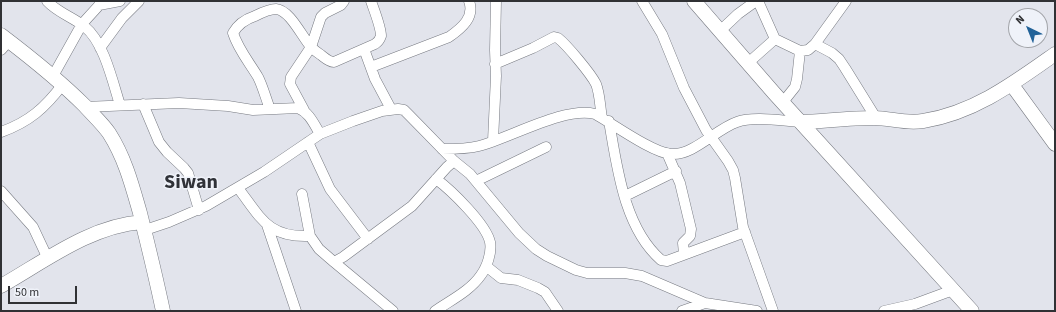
<!DOCTYPE html>
<style>
body{margin:0}
#map{position:relative;width:1056px;height:312px;overflow:hidden;background:#e2e4ec;font-family:"Source Sans 3",sans-serif}
canvas{display:block}
.frame{position:absolute;inset:0;border:2px solid #303134;pointer-events:none}
.north{position:absolute;left:1008px;top:8px;width:40px;height:40px;box-sizing:border-box;background:#eff2f9;border:1px solid #a3a5aa;border-radius:50%;rotate:317deg;font-size:11px;font-weight:700;line-height:16px;text-align:center;color:#303134}
.north::after{content:'';display:block;margin:auto;width:14px;height:18px;background:#226298;clip-path:polygon(50% 0,100% 100%,50% 72%,0 100%)}
.scale{position:absolute;left:8px;top:286px;width:69px;height:18px;box-sizing:border-box;border:2px solid #303134;border-top:0;padding-left:5px;font-size:12px;line-height:14px;white-space:nowrap;color:#303134;-webkit-text-stroke:3px #eff2f9;paint-order:stroke}
</style>
<div id="map">
<canvas width="1056" height="312"></canvas>
<div class="frame"></div>
<div class="north">N</div>
<div class="scale">50 m</div>
</div>
<script>
const c = document.querySelector('canvas').getContext('2d');
c.lineJoin = 'round';
function trace(path, color, width, dash) { c.strokeStyle = color; c.lineWidth = width; c.lineCap = dash ? 'butt' : 'round'; c.setLineDash(dash || []); c.stroke(path); }
function label(font, color, halo, rows, align = 'center') {
  c.font = font + ' "Source Sans 3",sans-serif'; c.lineWidth = 3; c.setLineDash([]); c.textBaseline = 'middle'; c.strokeStyle = halo; c.fillStyle = color; for (const [text, x, y, turn = 0] of rows) {
    c.save(); c.translate(x, y); c.rotate((+turn || 0) * Math.PI / 180); c.textAlign = isNaN(turn) ? turn : align; if (halo) c.strokeText(text, 0, 0); c.fillText(text, 0, 0); c.restore();
  }
}
const street = new Path2D(`
 M47 1C58 13 73 17 85 27 104 42 113 83 120 105
 M642 1 662 34 684 88 706 130 728 161 733 170 735 178 743 227 773 311
 M846 1 815 44 832 53 839 59 845 68 876 118
 M99 5 120 1
 M720 31 738 14 756 1
 M775 39 800 51 808 50 815 44
 M100 48 122 18 139 1
 M364 49 375 79 391 109
 M1 50 9 41
 M748 63 775 39 758 1
 M495 64 533 48 554 37 558 38C567 45 591 74 596 84 600 94 600 107 602 118
 M371 67 449 37C462 28 475 17 469 1
 M53 76 82 24 103 1
 M783 102 795 87 797 79 800 51
 M143 104 159 142 167 152 184 168 188 173 199 210
 M85 107 179 103 228 106 253 110 298 108C309 112 314 124 320 134
 M270 109C266 99 263 87 258 77 249 62 238 49 233 33 238 24 246 19 255 16 261 13 269 9 276 9 290 10 302 37 311 47 314 50 318 53 321 55 325 58 329 62 334 62L375 44C378 42 380 39 381 36 381 27 374 10 371 1
 M304 110 290 84 291 77 311 47 321 17 325 13 341 5 344 1
 M609 121C617 167 624 228 661 260L667 261 745 232
 M1 132C29 122 45 108 63 84
 M493 141 496 76 495 50 496 1
 M308 142 330 189 368 239
 M442 149C454 149 467 149 479 146 510 138 565 106 595 114 613 124 653 153 671 154 693 156 716 129 737 122 753 116 783 121 801 122
 M667 153 680 183 691 229 690 236 683 243 684 254
 M476 181 546 147
 M238 188C261 218 268 238 310 236L302 194
 M1 191 33 227 48 259
 M625 196 676 171
 M267 225 296 311
 M145 230 169 222 206 206 264 172 320 134 353 121 382 111 398 109 404 110 409 115 454 161 470 174 519 233 536 249 547 256 576 270 587 273H625L642 276 705 303 757 311
 M310 236 319 249 334 262 343 257 412 206 447 167 454 161
 M334 262 393 311
 M486 266 501 278 518 280 538 288 545 292 558 311
 M435 311C451 300 470 291 481 275 487 267 492 252 490 242 486 224 451 190 436 179
 M682 311 705 303
 M884 311 915 304 953 290`);
const secondary = new Path2D(`
 M694 1 774 93 972 311
 M1 35C30 57 59 80 85 106 93 115 102 123 109 133 125 158 132 185 140 213 148 245 156 278 163 311
 M1012 85 1055 144
 M801 122C825 121 850 118 874 118 891 118 905 124 923 121 974 113 1014 83 1055 54
 M1 286C45 261 90 226 142 222`);
trace(street, '#767980', 11);
trace(secondary, '#767980', 15);
trace(street, '#fff', 10);
trace(secondary, '#fff', 14);
label('bold 20px', '#303238', '#eff2f9', [
 ["Siwan",191,184]
]);
</script>
